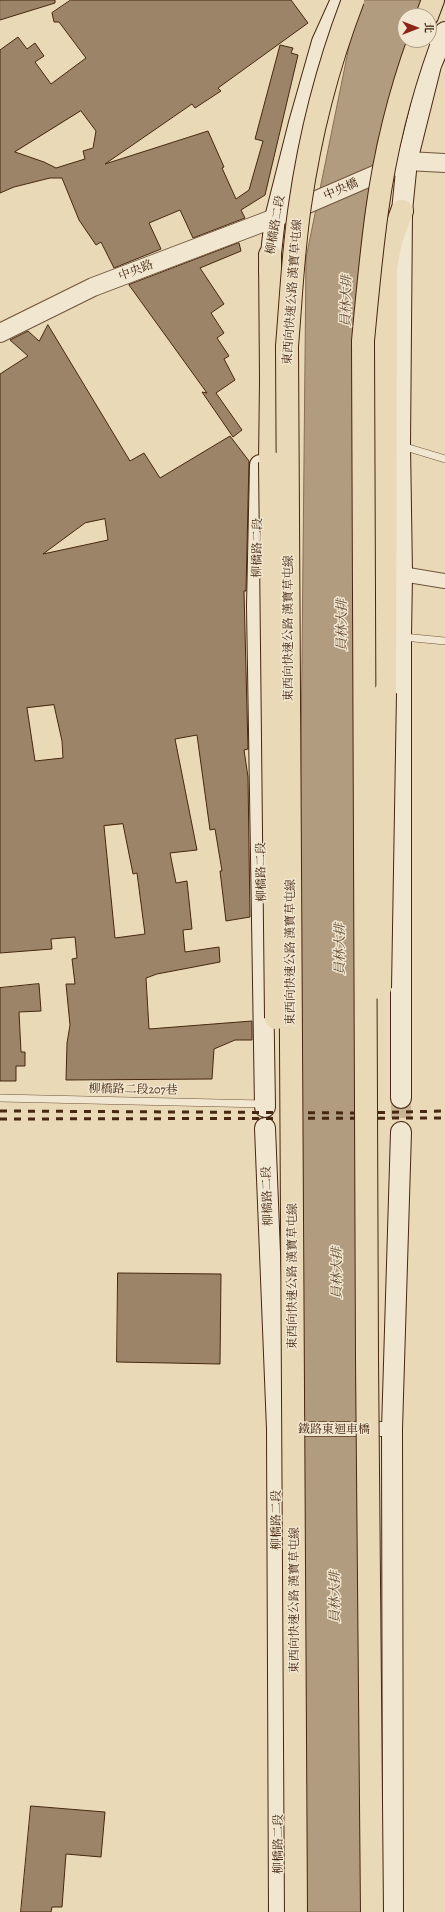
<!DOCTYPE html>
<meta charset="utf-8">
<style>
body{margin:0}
#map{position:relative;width:445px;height:1912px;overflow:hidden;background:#ead9b7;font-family:Alegreya,"Noto Serif TC",serif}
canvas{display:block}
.north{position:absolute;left:397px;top:8px;width:40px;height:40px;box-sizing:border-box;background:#f1e6d0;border:1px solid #ad9a84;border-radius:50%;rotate:90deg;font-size:11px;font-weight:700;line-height:16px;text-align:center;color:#462711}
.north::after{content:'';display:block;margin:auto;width:14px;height:18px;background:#8f2418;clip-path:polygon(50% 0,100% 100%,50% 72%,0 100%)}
</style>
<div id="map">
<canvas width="445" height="1912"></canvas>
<div class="north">北</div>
</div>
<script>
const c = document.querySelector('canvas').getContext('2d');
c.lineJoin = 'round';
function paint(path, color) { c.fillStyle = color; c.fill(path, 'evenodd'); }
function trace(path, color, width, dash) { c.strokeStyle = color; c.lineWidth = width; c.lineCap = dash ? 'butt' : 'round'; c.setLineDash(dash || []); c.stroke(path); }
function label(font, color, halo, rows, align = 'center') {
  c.font = font + ' Alegreya,"Noto Serif TC",serif'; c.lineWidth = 3; c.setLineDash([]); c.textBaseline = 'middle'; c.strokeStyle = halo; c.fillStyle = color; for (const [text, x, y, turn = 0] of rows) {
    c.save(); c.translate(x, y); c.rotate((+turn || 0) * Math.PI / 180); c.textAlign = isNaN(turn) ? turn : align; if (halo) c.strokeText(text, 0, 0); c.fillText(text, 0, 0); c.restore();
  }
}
const water = new Path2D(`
 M362 0H424L416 16H405V40H407L377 144 357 285 362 1912H306L300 860 306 258 356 12Z`);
paint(water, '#b29c7f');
trace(water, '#876d53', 1);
const building = new Path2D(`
 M0 0H55V3L0 20Z
 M71 0H291L308 23 218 88 221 91 195 108 192 104 105 164 208 131 224 167 222 168 236 199 249 190 263 141 255 139 280 45 293 48 291 53 298 55 265 195 241 210 245 218 193 238 180 210 149 223 161 249 114 268 101 242 96 245 79 220 62 178H50L14 187 0 193V50L18 37 27 49 35 43 44 56 35 62 51 84 86 58 59 22H54L52 13ZM81 111 96 131 93 148 83 151 85 159 56 168 44 162 15 152Z
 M239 243 241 251 200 268 224 304 211 313 224 333 217 338 229 356 224 359 235 380 216 393 242 430 233 437 202 392 207 393 129 285Z
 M48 325 130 461 144 453 160 478 230 436 249 461 246 591H244L248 749 244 750 248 777 250 917 226 921 220 871H222L215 829 210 830 197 735 175 739 197 850 170 853 176 883 187 881 192 929 183 930 185 952 219 947 220 962 157 974 146 978 149 1029 252 1021V1040H235L214 1049 212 1079 66 1080 67 1043 70 1025 66 984H75L72 959 77 958 75 937 51 939 52 949 0 953V374L28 356 10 340 28 331 39 341ZM105 519 108 540 43 554 85 523ZM54 705 62 741 63 758 35 761 27 708ZM123 824 133 874 137 873 145 934 115 938 104 826Z
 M39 984 41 1011 19 1012 21 1052H25V1066H16V1081H0V988Z
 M118 1273 221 1274 220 1364 117 1362Z
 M31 1806 105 1812 101 1857 66 1854 62 1907H52L51 1912H21Z`);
paint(building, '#9b8467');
trace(building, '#462711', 1);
trace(new Path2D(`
 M401 1098V1132`), '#c9b596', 20, [20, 10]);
const service = new Path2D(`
 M402 446 445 459
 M403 637 445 641
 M0 1098 263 1104`);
const minor = new Path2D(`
 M402 574 445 581
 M285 1429H392`);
const tertiary = new Path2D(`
 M0 333 93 287 275 218 407 161 445 163`);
const secondary = new Path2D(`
 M269 271 275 218 299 123 322 42 341 0
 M260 465 257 606 265 1107
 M401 1098V636L402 574 400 445 402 211 407 161 431 65 445 32
 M265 1128 277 1429 279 1912
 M393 1912 392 1429 401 1132`);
const trunk = new Path2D(`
 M427 16 433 0
 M270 462 271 381 270 255
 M385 693 386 267 391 241 402 211`);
trace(service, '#6f543a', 8);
trace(minor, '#6f543a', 16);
trace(tertiary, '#6f543a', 20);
trace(secondary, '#462711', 22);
trace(trunk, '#462711', 24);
trace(service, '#f1e6d0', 7);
trace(minor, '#f1e6d0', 14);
trace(tertiary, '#f1e6d0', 18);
trace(secondary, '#f1e6d0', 20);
trace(trunk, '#ead9b7', 22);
trace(new Path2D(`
 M0 1111 361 1113 445 1111
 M0 1119 445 1118`), '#462711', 3, [7, 7]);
const trunkBridge = new Path2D(`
 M270 462 276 1018
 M380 988 385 693
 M296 1912 287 346C291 299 293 251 300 205 310 135 328 65 353 0
 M372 1912 367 1360 363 341C367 298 371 254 377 211 385 153 399 95 419 40`);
trace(trunkBridge, '#462711', 24, []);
trace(trunkBridge, '#ead9b7', 22);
label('12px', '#462711', '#f1e6d0', [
 ["中央橋",341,190,-23],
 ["柳橋路二段",276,225,-80],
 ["中央路",136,271,-21],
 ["東西向快速公路 漢寶草屯線",293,292,-86],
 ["柳橋路二段",258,548,-89],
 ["東西向快速公路 漢寶草屯線",289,628,-90],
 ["柳橋路二段",262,872,-91],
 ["東西向快速公路 漢寶草屯線",291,952,-90],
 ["柳橋路二段207巷",133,1090,1],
 ["柳橋路二段",268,1196,-92],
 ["東西向快速公路 漢寶草屯線",293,1276,-90],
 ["鐵路東迴車橋",334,1430],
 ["柳橋路二段",277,1520,-90],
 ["東西向快速公路 漢寶草屯線",295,1600,-90],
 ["柳橋路二段",279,1844,-90]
]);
label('italic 13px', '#664a32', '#f1e6d0', [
 ["員林大排",347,301,-89],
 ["員林大排",343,625,-90],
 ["員林大排",341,949,-90],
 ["員林大排",338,1273,-90],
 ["員林大排",336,1597,-90]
]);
</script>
